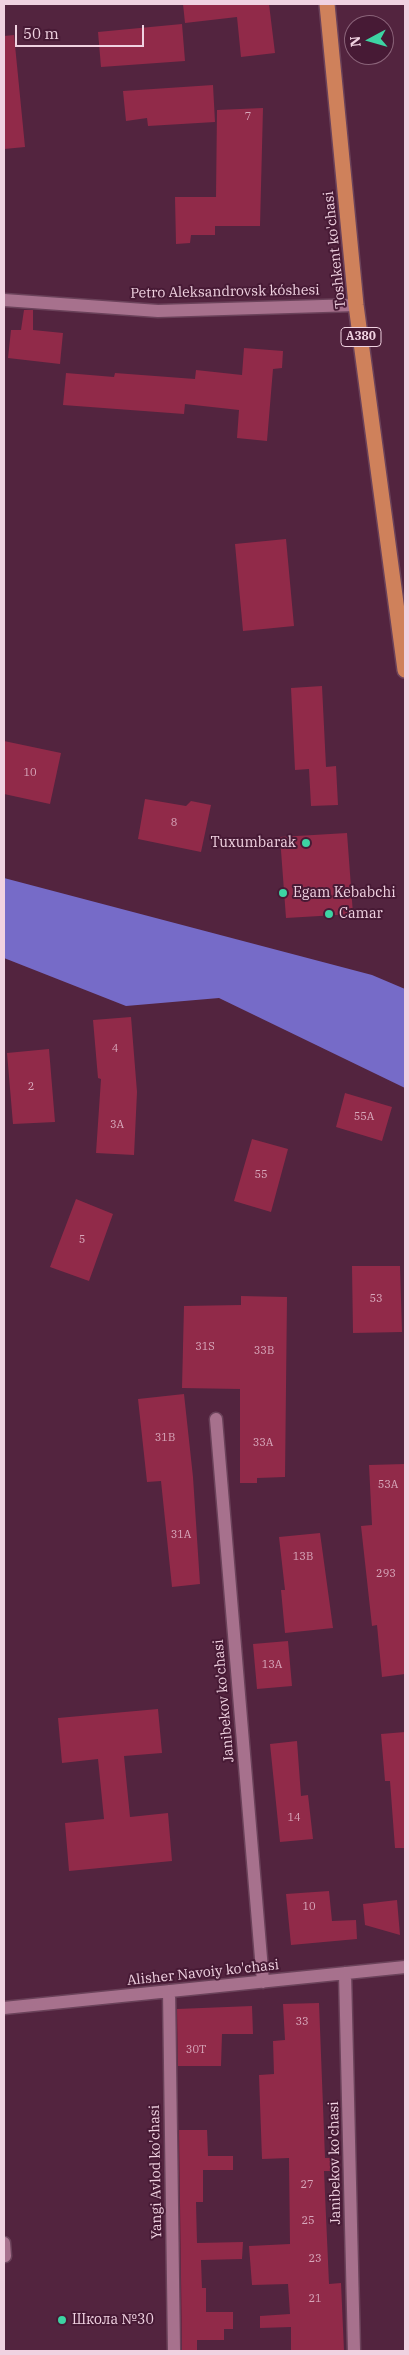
<!DOCTYPE html>
<meta charset="utf-8">
<style>
body{margin:0}
#map{position:relative;width:409px;height:2355px;overflow:hidden;background:#53243f;font-family:"IBM Plex Serif",serif}
canvas{display:block}
.frame{position:absolute;inset:0;border:5px solid #f0d2e1;pointer-events:none}
.north{position:absolute;left:344px;top:15px;width:50px;height:50px;box-sizing:border-box;background:#471a35;border:1px solid #8b647a;border-radius:50%;rotate:264deg;font-size:14px;font-weight:700;line-height:20px;text-align:center;color:#f0d2e1}
.north::after{content:'';display:block;margin:auto;width:18px;height:22px;background:#3dd4a3;clip-path:polygon(50% 0,100% 100%,50% 72%,0 100%)}
.scale{position:absolute;left:15px;top:25px;width:129px;height:22px;box-sizing:border-box;border:2px solid #f0d2e1;border-top:0;padding-left:6px;font-size:15px;line-height:18px;white-space:nowrap;color:#f0d2e1;-webkit-text-stroke:4px #471a35;paint-order:stroke}
</style>
<div id="map">
<canvas width="409" height="2355"></canvas>
<div class="frame"></div>
<div class="north">N</div>
<div class="scale">50 m</div>
</div>
<script>
const c = document.querySelector('canvas').getContext('2d');
c.lineJoin = 'round';
function paint(path, color) { c.fillStyle = color; c.fill(path, 'evenodd'); }
function trace(path, color, width, dash) { c.strokeStyle = color; c.lineWidth = width; c.lineCap = dash ? 'butt' : 'round'; c.setLineDash(dash || []); c.stroke(path); }
function label(font, color, halo, rows, align = 'center') {
  c.font = font + ' "IBM Plex Serif",serif'; c.lineWidth = 4; c.setLineDash([]); c.textBaseline = 'middle'; c.strokeStyle = halo; c.fillStyle = color; for (const [text, x, y, turn = 0] of rows) {
    c.save(); c.translate(x, y); c.rotate((+turn || 0) * Math.PI / 180); c.textAlign = isNaN(turn) ? turn : align; if (halo) c.strokeText(text, 0, 0); c.fillText(text, 0, 0); c.restore();
  }
}
paint(new Path2D(`
 M4 878 372 975 405 989V1088L219 998 126 1006 4 958Z`), '#766bc8');
paint(new Path2D(`
 M183 4H269L275 53 241 57 237 17 185 23Z
 M182 24 185 61 101 67 98 32Z
 M14 35 25 147 4 149V36Z
 M213 85 215 122 148 126 147 118 126 121 123 91Z
 M263 108 260 226H215V235H191L190 243 176 244 175 197H216L217 110Z
 M24 310H33V330L63 333 60 364 8 358 11 330H21Z
 M244 348 283 351 282 368 273 369 267 441 237 438 239 410 185 404 184 414 63 405 66 373 114 377 115 373 195 379 196 370 242 375Z
 M286 539 294 626 243 631 235 544Z
 M322 686 326 767 336 766 338 805 311 806 309 769 295 770 291 688Z
 M4 741 61 753 50 804 4 794Z
 M145 799 186 806 191 801 211 805 201 852 138 839Z
 M347 833 353 914 286 918 280 837Z
 M131 1017 137 1092 134 1155 96 1153 101 1079 98 1078 93 1020Z
 M49 1049 55 1122 13 1124 7 1053Z
 M345 1093 392 1107 382 1141 336 1127Z
 M252 1139 288 1149 271 1212 234 1201Z
 M76 1199 113 1214 89 1281 50 1267Z
 M352 1266H400L402 1332 353 1333Z
 M241 1296 287 1297 285 1477 257 1478V1483H240V1389L182 1388 184 1306 241 1305Z
 M184 1394 193 1477 200 1584 172 1587 161 1481 147 1482 138 1399Z
 M405 1464V1674L382 1677 377 1625 372 1626 361 1526 372 1525 369 1465Z
 M320 1533 333 1628 285 1633 281 1590H285L279 1537Z
 M288 1641 292 1686 257 1689 253 1644Z
 M158 1709 162 1753 124 1756 130 1817 168 1813 172 1861 69 1871 65 1823 104 1819 98 1759 62 1763 58 1718Z
 M405 1732V1848H395L390 1781H385L381 1734Z
 M297 1741 301 1796 308 1795 313 1839 280 1842 270 1744Z
 M329 1891 332 1921 356 1920 357 1939 291 1945 286 1894Z
 M397 1900 400 1935 365 1925 363 1904Z
 M319 2003 325 2158H332V2171H324L329 2284 341 2283 344 2351H291V2327L260 2328V2316L290 2314 288 2284 252 2285 249 2246 290 2244 289 2158 262 2159 259 2075 274 2074 273 2041 285 2040 283 2004Z
 M252 2006 253 2034H222L221 2066H178L177 2009Z
 M179 2130H207L208 2156H233V2170H203V2202H196L197 2243 243 2242 242 2259 201 2260 202 2288H206V2312H233V2329H224V2340H197V2351H182Z`), '#912a49');
const minor = new Path2D(`
 M4 300 158 311 356 305
 M216 1419 263 1982
 M345 1973 354 2351
 M169 1991 174 2351
 M4 2008 405 1967
 M4 2243 5 2256`);
const highway = new Path2D(`
 M327 4 356 305 405 670`);
trace(minor, '#6b425a', 15);
trace(highway, '#6b425a', 18);
trace(minor, '#a7718d', 12);
trace(highway, '#cf815b', 15);
for (const [x, y, r, color] of [
 [306,843,5,"#3dd4a3"],
 [283,893,5,"#3dd4a3"],
 [329,914,5,"#3dd4a3"],
 [62,2320,5,"#3dd4a3"]
]) { const dot = new Path2D(); dot.arc(x, y, r, 0, 2 * Math.PI); c.fillStyle = color; c.fill(dot); trace(dot, '#471a35', 2); }
label('11px', '#d8a8bb', null, [
 ["7",248,117],
 ["10",30,773],
 ["8",174,823],
 ["4",115,1049],
 ["2",31,1087],
 ["55A",364,1117],
 ["3A",117,1125],
 ["55",261,1175],
 ["5",82,1240],
 ["53",376,1299],
 ["31S",205,1347],
 ["33B",264,1351],
 ["31B",165,1438],
 ["33A",263,1443],
 ["53A",388,1485],
 ["31A",181,1535],
 ["13B",303,1557],
 ["293",386,1574],
 ["13A",272,1665],
 ["14",294,1818],
 ["10",309,1907],
 ["33",302,2022],
 ["30T",196,2050],
 ["27",307,2185],
 ["25",308,2221],
 ["23",315,2259],
 ["21",315,2299]
]);
for (const [x, y, w] of [
 [361,337,40]
]) { const box = new Path2D(); box.roundRect(x - w / 2, y - 9.5, w, 19, 4); c.fillStyle = '#471a35'; c.fill(box); trace(box, '#f0d2e1', 1); }
label('bold 12px', '#f0d2e1', null, [
 ["A380",361,337]
]);
label('14px', '#f0d2e1', '#471a35', [
 ["Toshkent ko'chasi",335,250,-96],
 ["Petro Aleksandrovsk kóshesi",225,292,-1],
 ["Janibekov ko'chasi",224,1701,-95],
 ["Alisher Navoiy ko'chasi",203,1973,-6],
 ["Janibekov ko'chasi",335,2163,-91],
 ["Yangi Avlod ko'chasi",156,2172,-91]
]);
label('14px', '#f0d2e1', '#471a35', [
 ["Tuxumbarak",296,843,"right"],
 ["Egam Kebabchi",293,893],
 ["Camar",339,914],
 ["Школа №30",72,2320]
], 'left');
</script>
